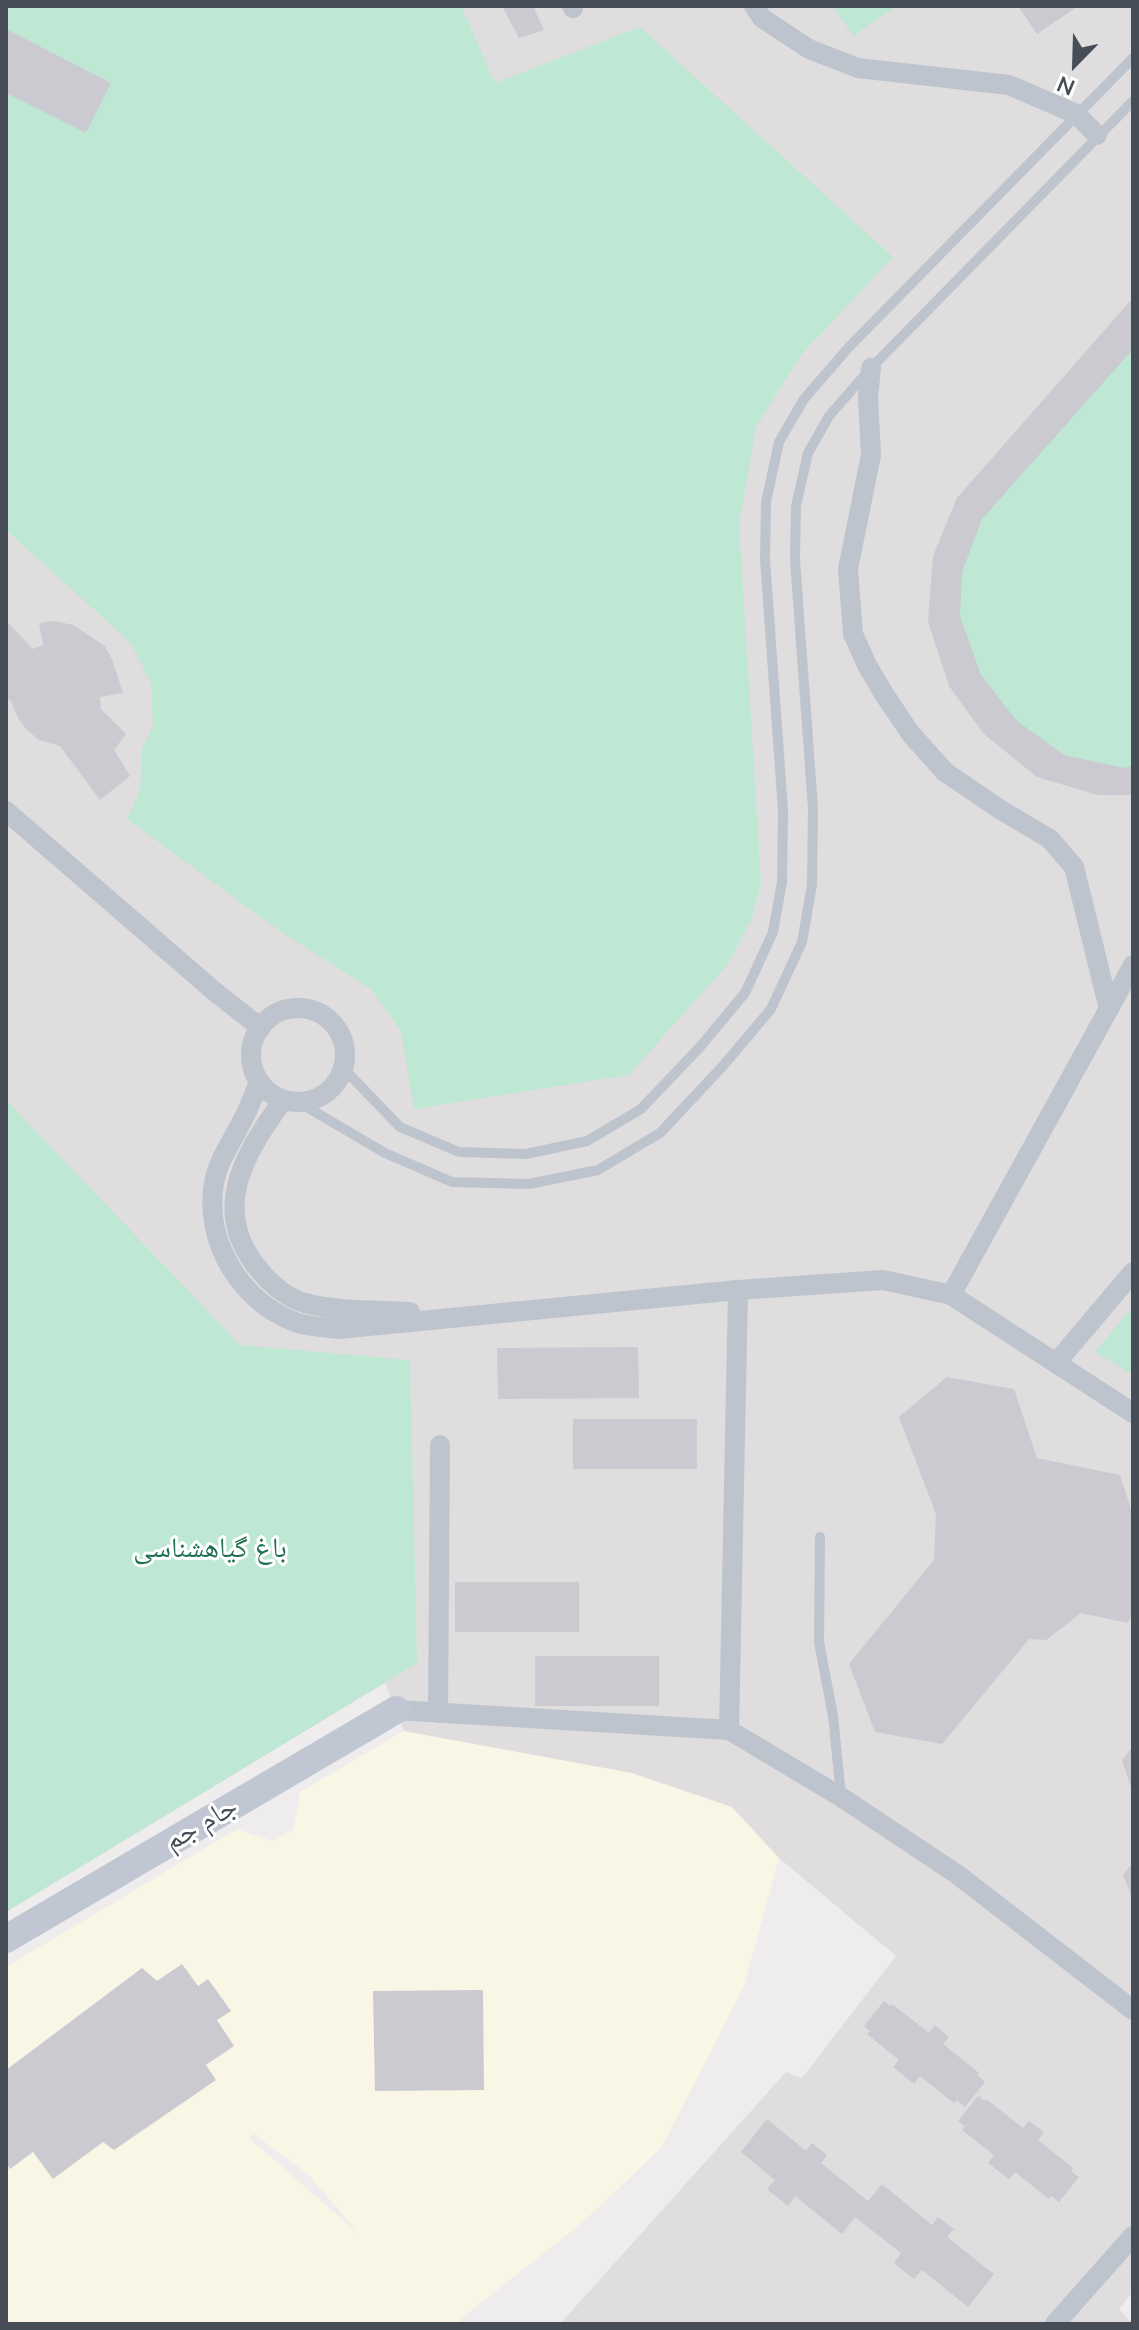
<!DOCTYPE html>
<meta charset="utf-8">
<style>
body{margin:0}
#map{position:relative;width:1139px;height:2330px;overflow:hidden;background:#eeecec;font-family:Mulish,sans-serif}
canvas{display:block}
.frame{position:absolute;inset:0;border:8px solid #464d57;pointer-events:none}
.north{position:absolute;left:1035px;top:24px;width:80px;height:80px;-webkit-text-stroke:6px #fff;paint-order:stroke;rotate:203deg;font-size:22px;font-weight:700;line-height:32px;text-align:center;color:#464d57}
.north::after{content:'';display:block;margin:auto;width:28px;height:36px;background:#464d57;clip-path:polygon(50% 0,100% 100%,50% 72%,0 100%)}
</style>
<div id="map">
<canvas width="1139" height="2330"></canvas>
<div class="frame"></div>
<div class="north">N</div>
</div>
<script>
const c = document.querySelector('canvas').getContext('2d');
c.lineJoin = 'round';
function paint(path, color) { c.fillStyle = color; c.fill(path, 'evenodd'); }
function trace(path, color, width, dash) { c.strokeStyle = color; c.lineWidth = width; c.lineCap = dash ? 'butt' : 'round'; c.setLineDash(dash || []); c.stroke(path); }
function label(font, color, halo, rows, align = 'center') {
  c.font = font + ' Mulish,"Noto Naskh Arabic",sans-serif'; c.lineWidth = 6; c.setLineDash([]); c.textBaseline = 'middle'; c.strokeStyle = halo; c.fillStyle = color; for (const [text, x, y, turn = 0] of rows) {
    c.save(); c.translate(x, y); c.rotate((+turn || 0) * Math.PI / 180); c.textAlign = isNaN(turn) ? turn : align; if (halo) c.strokeText(text, 0, 0); c.fillText(text, 0, 0); c.restore();
  }
}
paint(new Path2D(`
 M404 1731 632 1773 732 1807 779 1858 744 1986 662 2147 583 2222 458 2321 460 2324H6V1967L237 1829 273 1841 294 1829 300 1792ZM254 2134 309 2175 359 2234 249 2138Z`), '#f9f6e6');
paint(new Path2D(`
 M6 6H1133V2292L1119 2309 1133 2324H560L786 2072 802 2078 896 1956 779 1858 732 1807 632 1773 404 1731 385 1683 6 1912Z`), '#dfdddd');
paint(new Path2D(`
 M6 6H461L495 83 640 27 893 257 801 355 756 427 739 524 761 883 752 918 728 964 629 1075 414 1109 401 1031 371 989 284 934 127 819 140 790 142 749 153 727 151 684 131 643 6 530Z
 M833 6H897L853 36Z
 M1133 298V795H1098L1037 777 984 734 949 686 928 621 933 556 957 498Z
 M6 1100 240 1345 410 1360 417 1663 6 1912Z
 M1133 1307V1375L1095 1352Z`), '#bee8d4');
paint(new Path2D(`
 M502 6H533L544 30 519 38Z
 M1018 6H1078L1037 34Z
 M6 29 111 83 86 133 6 93Z
 M1133 298V349L982 519 962 572 960 616 981 675 1017 721 1064 755 1124 768 1133 766V795H1098L1037 777 984 734 949 686 928 621 933 556 957 498Z
 M6 621 33 649 43 645 39 623 54 621 73 625 105 646 112 659 123 693 100 697 101 709 126 734 114 750 130 776 100 800 60 746 39 740 27 730 18 718 11 701 6 698Z
 M638 1347 639 1398 498 1399 497 1348Z
 M947 1377 1014 1389 1037 1458 1120 1475 1133 1515V1616L1127 1623 1081 1613 1046 1640 1029 1639 942 1744 875 1732 849 1664 934 1560 936 1514 899 1417Z
 M573 1419H697V1469H573Z
 M455 1582H579V1632H455Z
 M535 1656H659V1706H535Z
 M1133 1746V1791H1132L1122 1760Z
 M1133 1862V1900L1123 1875Z
 M182 1964 198 1986 208 1979 231 2011 217 2020 234 2046 206 2065 216 2080 114 2150 103 2142 53 2179 33 2152 10 2169 6 2163V2070L142 1968 157 1981Z
 M483 1990 484 2090 375 2091 373 1991Z
 M884 2001 890 2006 892 2004 929 2033 935 2025 949 2037 943 2044 979 2073 977 2075 985 2082 965 2107 957 2100 954 2103 920 2076 914 2084 893 2067 899 2060 867 2034 870 2031 864 2026Z
 M978 2096 985 2101 986 2099 1023 2128 1029 2121 1044 2132 1038 2140 1073 2168 1071 2171 1079 2177 1059 2202 1051 2196 1049 2199 1015 2172 1009 2179 988 2163 994 2155 962 2130 965 2126 958 2121Z
 M767 2119 806 2151 812 2143 827 2155 821 2163 868 2201 882 2184 932 2225 938 2217 954 2229 947 2237 994 2274 968 2307 922 2270 914 2279 894 2263 901 2253 855 2217 842 2234 795 2196 788 2206 767 2189 775 2180 741 2152Z`), '#cacad0');
trace(new Path2D(`
 M344 1069 400 1127 459 1152 526 1154 587 1141 641 1109 700 1047 745 993 773 932 782 882 783 810 765 559 766 502 779 442 804 399 849 347 1133 58
 M298 1102 385 1153 452 1182 529 1184 598 1170 660 1133 722 1067 771 1009 802 942 812 885 813 809 795 559 796 506 808 453 829 416 871 368 1133 101
 M820 1537 819 1642 833 1716 841 1796`), '#bec4cd', 10);
trace(new Path2D(`
 M572 6 573 8
 M754 6 762 18 809 49 858 68 1009 85 1076 114 1097 135
 M871 368 868 397 871 455 848 569 853 634 867 665 884 694 911 734 945 772 1001 810 1050 839 1074 867 1109 1009
 M6 811 214 991 261 1028
 M251 1055a47 47 0 1 1 94 0a47 47 0 1 1-94 0Z
 M259 1081C254 1095 249 1109 242 1121 232 1142 218 1160 214 1183 204 1241 240 1301 295 1322 308 1327 324 1327 338 1329L738 1290 883 1280 951 1295 1133 1413
 M283 1100C244 1155 208 1211 261 1272 273 1286 287 1298 305 1303 339 1312 376 1310 410 1312
 M738 1290 729 1730 841 1797 958 1875 1133 2010
 M951 1295 1133 965
 M1056 1363 1133 1272
 M396 1710 729 1730
 M438 1713 440 1445
 M1055 2324 1133 2236`), '#bec4cd', 20);
trace(new Path2D(`
 M6 1939 396 1710`), '#c0c7d3', 28);
label('28px', '#206f52', '#fff', [
 ["باغ گیاهشناسی",210,1549]
]);
label('28px', '#464d57', '#fff', [
 ["جام جم",201,1824,-30]
]);
</script>
